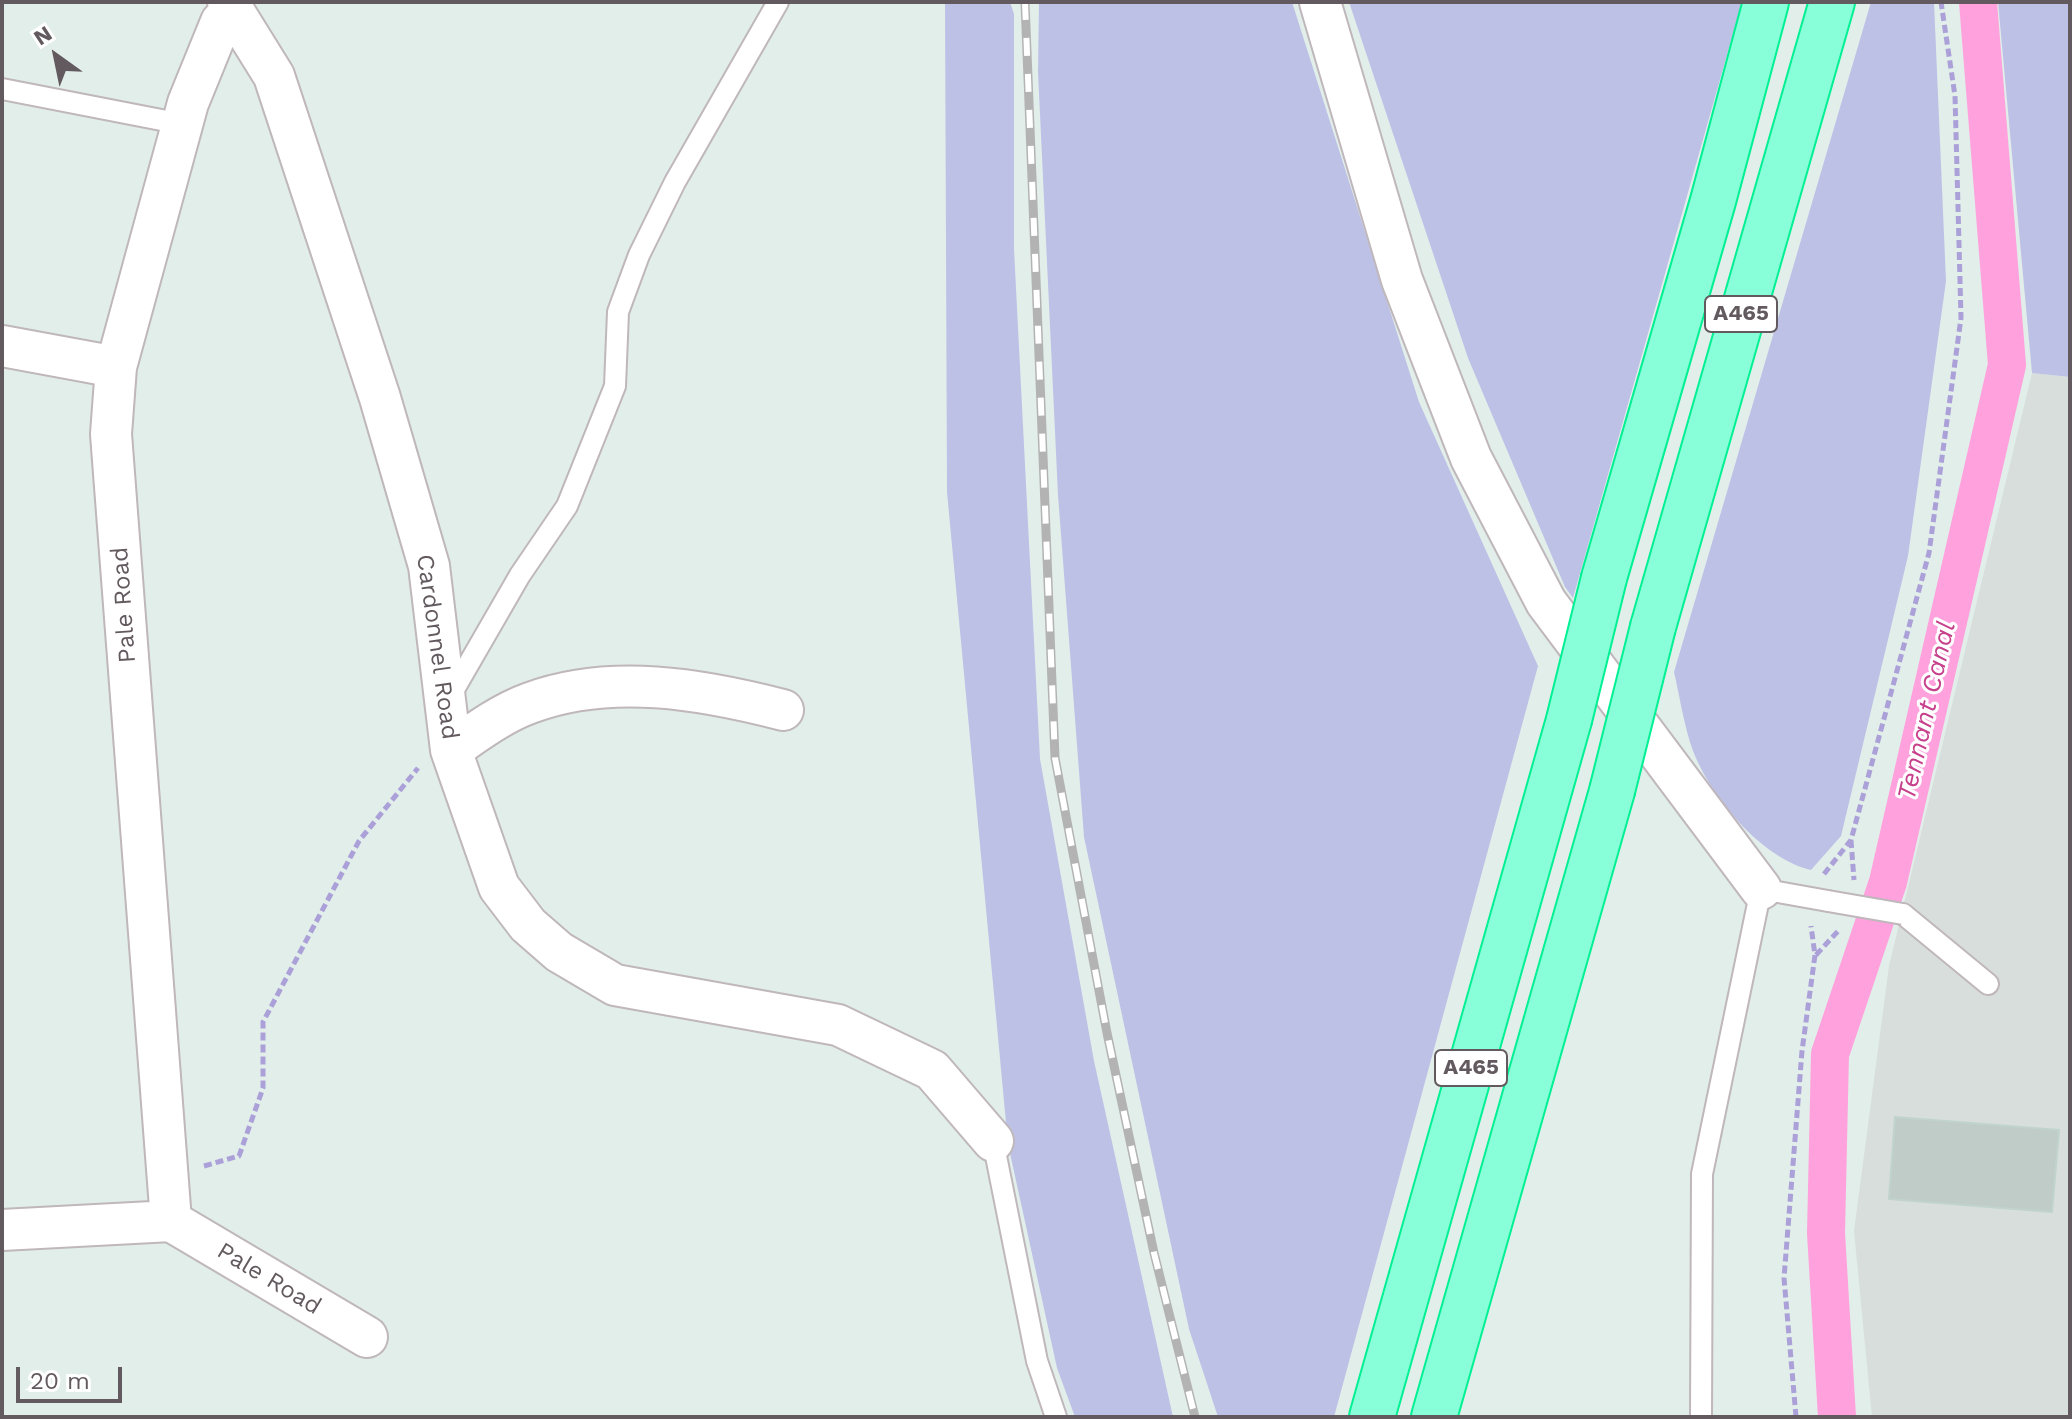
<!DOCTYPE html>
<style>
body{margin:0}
#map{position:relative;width:2072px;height:1419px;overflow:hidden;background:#e2eeea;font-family:"Work Sans",sans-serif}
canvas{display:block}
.frame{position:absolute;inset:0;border:4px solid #635a5f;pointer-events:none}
.north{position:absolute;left:16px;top:16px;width:80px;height:80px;-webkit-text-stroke:6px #fff;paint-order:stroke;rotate:327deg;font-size:22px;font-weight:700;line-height:32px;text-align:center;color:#635a5f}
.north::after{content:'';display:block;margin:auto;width:28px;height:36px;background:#635a5f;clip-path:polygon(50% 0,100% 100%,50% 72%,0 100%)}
.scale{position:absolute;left:16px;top:1367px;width:106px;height:36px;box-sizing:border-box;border:4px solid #635a5f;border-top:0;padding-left:10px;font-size:24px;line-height:28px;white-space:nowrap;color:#635a5f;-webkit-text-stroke:6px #fff;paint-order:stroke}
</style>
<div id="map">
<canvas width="2072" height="1419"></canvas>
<div class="frame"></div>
<div class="north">N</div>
<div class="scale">20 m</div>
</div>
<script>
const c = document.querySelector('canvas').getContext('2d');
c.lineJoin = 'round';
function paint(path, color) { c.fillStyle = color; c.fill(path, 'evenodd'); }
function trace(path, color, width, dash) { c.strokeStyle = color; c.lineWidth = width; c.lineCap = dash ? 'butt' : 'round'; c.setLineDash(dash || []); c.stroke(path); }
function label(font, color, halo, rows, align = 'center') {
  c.font = font + ' "Work Sans",sans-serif'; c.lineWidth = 6; c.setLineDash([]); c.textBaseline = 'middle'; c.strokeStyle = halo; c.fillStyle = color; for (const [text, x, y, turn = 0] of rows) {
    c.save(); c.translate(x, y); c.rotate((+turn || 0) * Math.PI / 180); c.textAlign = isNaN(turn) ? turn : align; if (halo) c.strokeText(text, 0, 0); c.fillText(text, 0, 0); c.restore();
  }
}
paint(new Path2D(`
 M2032 373 2070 377V1417H1872L1854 1231 1889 966Z`), '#d7dedc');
paint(new Path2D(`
 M945 2H1010L1014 14V249L1040 759 1094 1061 1173 1417H1075L1057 1368 1008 1144 947 492Z
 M1039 2H1292L1419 402 1538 666 1334 1417H1218L1189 1329 1084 837 1058 495 1038 72Z
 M1349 2H1742L1573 598 1565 587 1468 358Z
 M1871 2H1934L1946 281 1908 556 1841 836 1811 870C1761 858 1711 797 1693 751 1684 726 1680 698 1674 672Z
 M1998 2H2070V377L2032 373Z`), '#bec1e6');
trace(new Path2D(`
 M1837 1417 1826 1233 1830 1054 1888 882 2007 365 1978 2`), '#ffa1dd', 38);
const building = new Path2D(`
 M1895 1117 2059 1130 2052 1212 1889 1199Z`);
paint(building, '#c0ccc7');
trace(building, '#c0d3cc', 2);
const lane = new Path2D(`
 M2 89 182 124
 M449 698 520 575 567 506 615 386 618 312 639 255 675 182 778 2
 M1903 914 1988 984
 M993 1141 1037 1361 1056 1417
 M1701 1417 1702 1174 1761 889 1828 901`);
const street = new Path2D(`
 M228 2 274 76 380 398 429 566 451 750 499 887 528 925 559 952 615 985 838 1025 932 1070 993 1141
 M1320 2 1402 280 1471 458 1546 602 1761 889
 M2 346 116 367
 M451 750C475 733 502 713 530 703 610 673 702 689 783 710
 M171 1221 367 1337
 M2 1230 171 1221 111 434 116 367 188 103 221 22 234 10`);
const highway = new Path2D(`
 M1604 578 1713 201 1766 2
 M1653 627 1832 2
 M1372 1417 1569 720
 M1434 1417 1612 791`);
trace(lane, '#bfb7bb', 24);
trace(street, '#bfb7bb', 44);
trace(highway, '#00f094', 48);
trace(new Path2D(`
 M1851 840 1854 880
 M1824 874 1851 840 1929 553 1961 318 1955 96 1941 2
 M1816 955 1839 930
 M204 1166 239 1156 263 1088V1022L359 841 418 768
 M1796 1417 1784 1278 1802 1051 1815 955 1811 926`), '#aba1d8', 5, [8, 4]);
trace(lane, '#fff', 20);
trace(street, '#fff', 40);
trace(highway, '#88ffd8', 44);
const rail = new Path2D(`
 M1025 2 1055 758 1107 1033 1154 1253 1195 1417`);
trace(rail, '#b4b3b4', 9);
trace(rail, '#fff', 6, [18]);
const laneBridge = new Path2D(`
 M1828 901 1903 914`);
const highwayBridge = new Path2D(`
 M1569 720 1604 578
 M1612 791 1653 627`);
trace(laneBridge, '#bfb7bb', 24, []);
trace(highwayBridge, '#00f094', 48, []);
trace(laneBridge, '#fff', 20);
trace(highwayBridge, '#88ffd8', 44);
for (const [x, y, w] of [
 [1741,314,72],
 [1471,1068,72]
]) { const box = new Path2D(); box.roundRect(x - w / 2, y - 18, w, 36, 6); c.fillStyle = '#fff'; c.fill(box); trace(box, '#635a5f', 2); }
label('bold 22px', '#635a5f', null, [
 ["A465",1741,314],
 ["A465",1471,1068]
]);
label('24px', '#635a5f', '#fff', [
 ["Pale Road",124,605,-94],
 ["Cardonnel Road",437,647,82],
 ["Pale Road",269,1279,31]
]);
label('italic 26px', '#c6408b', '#fff', [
 ["Tennant Canal",1927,711,-77]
]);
</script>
